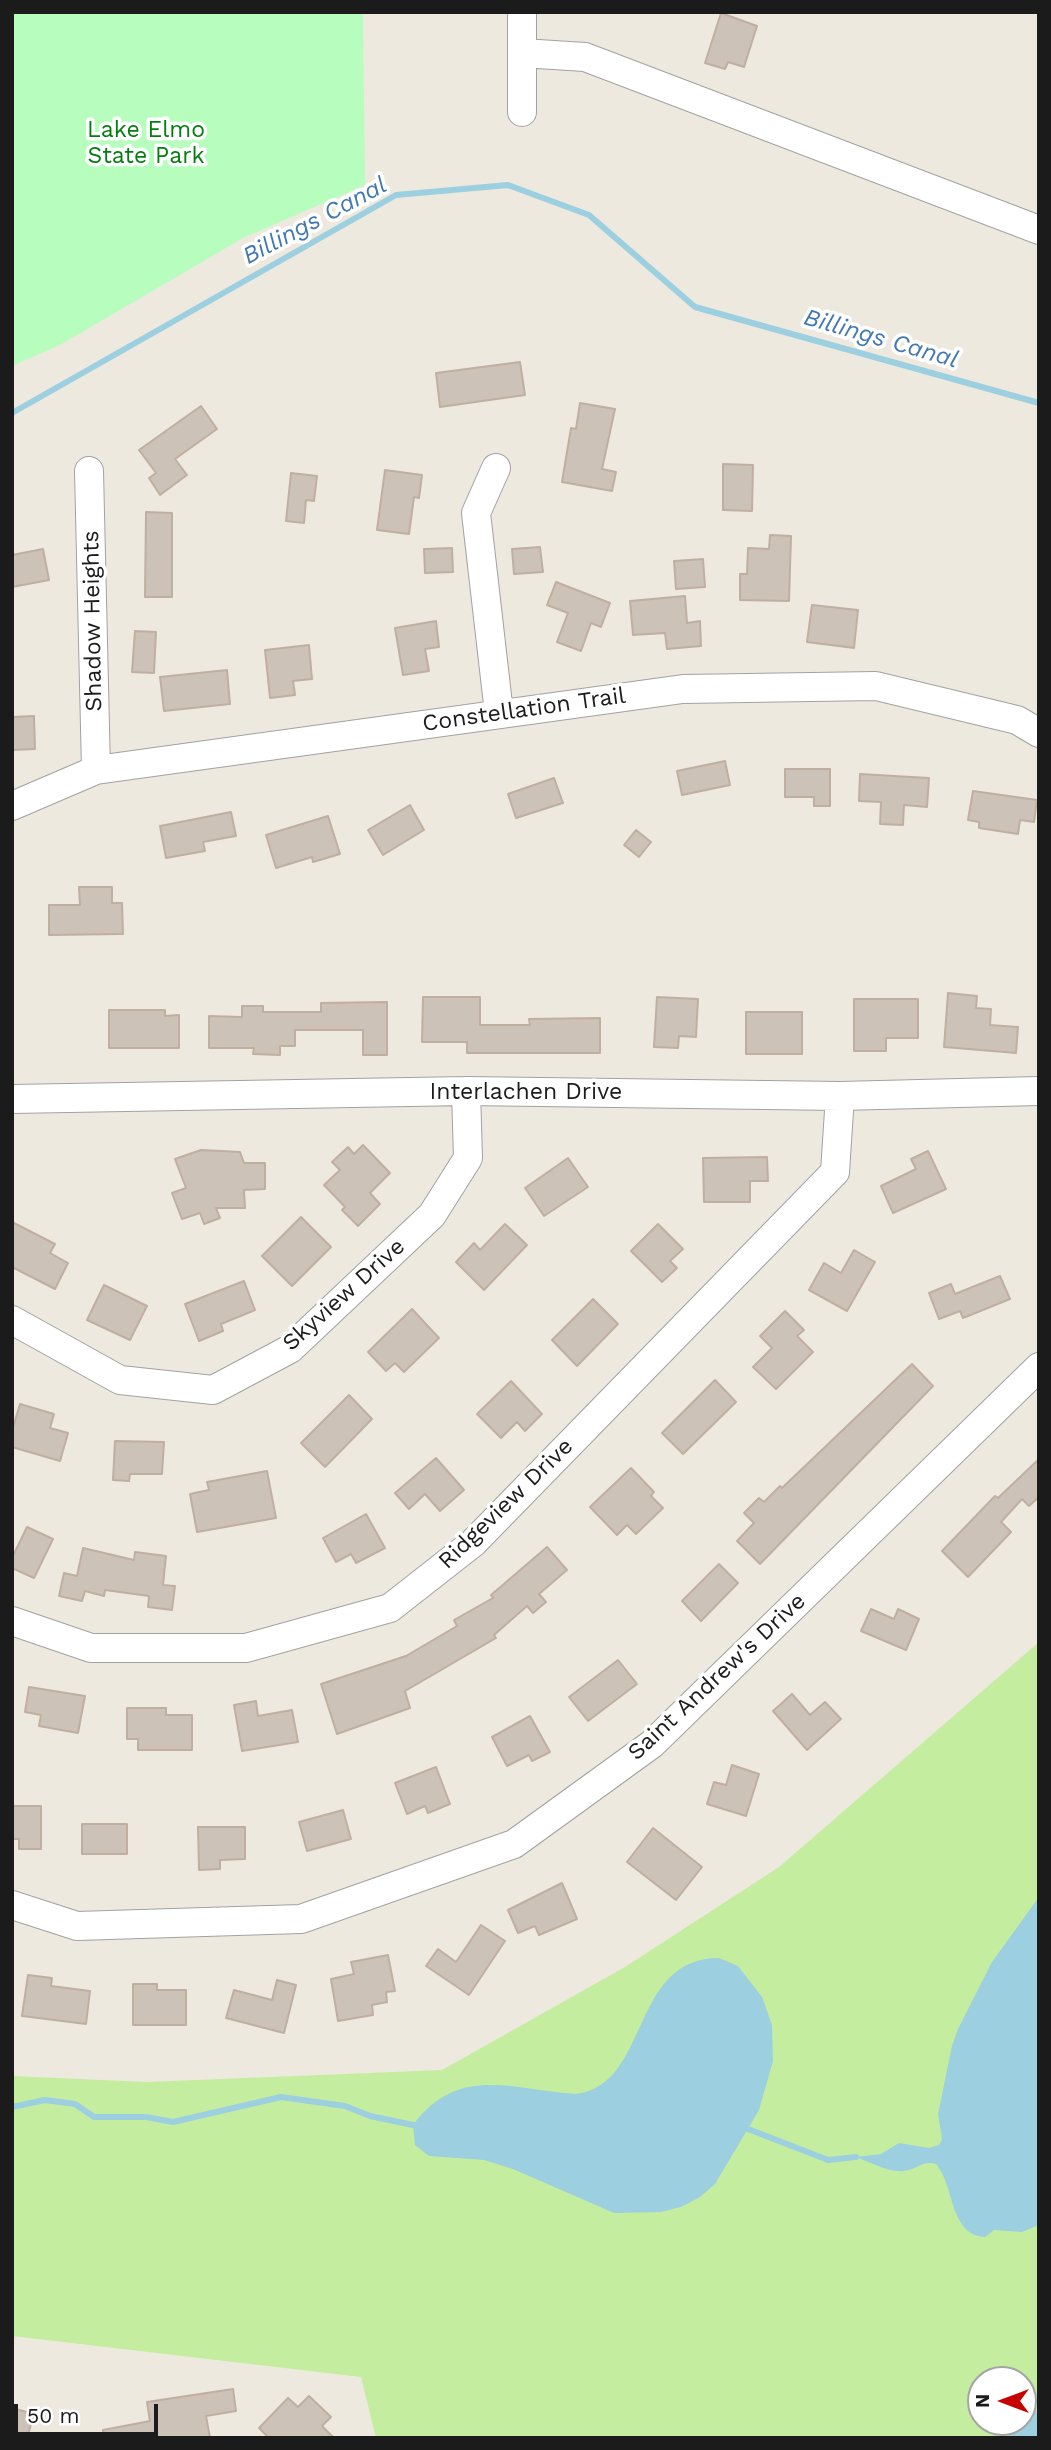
<!DOCTYPE html>
<style>
body{margin:0}
#map{position:relative;width:1051px;height:2450px;overflow:hidden;background:#eee9df;font-family:"Work Sans",sans-serif}
canvas{display:block}
.frame{position:absolute;inset:0;border:14px solid #1b1b1b;pointer-events:none}
.north{position:absolute;left:967px;top:2366px;width:70px;height:70px;box-sizing:border-box;background:#fff;border:2px solid #a4a4a4;border-radius:50%;rotate:270deg;font-size:19px;font-weight:700;line-height:28px;text-align:center;color:#1b1b1b}
.north::after{content:'';display:block;margin:auto;width:24px;height:32px;background:#c60100;clip-path:polygon(50% 0,100% 100%,50% 72%,0 100%)}
.scale{position:absolute;left:14px;top:2404px;width:144px;height:32px;box-sizing:border-box;border:4px solid #1b1b1b;border-top:0;padding-left:9px;font-size:21px;line-height:24px;white-space:nowrap;color:#1b1b1b;-webkit-text-stroke:5px #fff;paint-order:stroke}
</style>
<div id="map">
<canvas width="1051" height="2450"></canvas>
<div class="frame"></div>
<div class="north">N</div>
<div class="scale">50 m</div>
</div>
<script>
const c = document.querySelector('canvas').getContext('2d');
c.lineJoin = 'round';
function paint(path, color) { c.fillStyle = color; c.fill(path, 'evenodd'); }
function trace(path, color, width, dash) { c.strokeStyle = color; c.lineWidth = width; c.lineCap = dash ? 'butt' : 'round'; c.setLineDash(dash || []); c.stroke(path); }
function label(font, color, halo, rows, align = 'center') {
  c.font = font + ' "Work Sans",sans-serif'; c.lineWidth = 7; c.setLineDash([]); c.textBaseline = 'middle'; c.strokeStyle = halo; c.fillStyle = color; for (const [text, x, y, turn = 0] of rows) {
    c.save(); c.translate(x, y); c.rotate((+turn || 0) * Math.PI / 180); c.textAlign = isNaN(turn) ? turn : align; if (halo) c.strokeText(text, 0, 0); c.fillText(text, 0, 0); c.restore();
  }
}
paint(new Path2D(`
 M1039 1642V2438H376L361 2377 12 2336V2076L147 2082 442 2070 625 1967 779 1867ZM981 2380H1023V2422H981Z`), '#c5eda0');
paint(new Path2D(`
 M12 12H363L365 185 243 238 60 345 12 366Z`), '#b7fdbd');
paint(new Path2D(`
 M1039 1897V2225L1022 2232 994 2230 985 2237C949 2235 955 2186 936 2164 922 2160 917 2170 904 2171 889 2173 870 2162 856 2157L881 2154 899 2143 929 2148 939 2145 942 2139 938 2114 952 2046 958 2029 992 1962Z
 M719 1958 738 1966 762 1997 772 2025 773 2061 759 2110 715 2184 700 2197 681 2207 661 2212 614 2213 513 2169 484 2160 429 2156 415 2145 413 2125C459 2064 511 2090 576 2094 651 2085 629 1958 719 1958Z
 M1039 2410V2438H1008L1014 2422H1023V2413Z`), '#9ccfdf');
trace(new Path2D(`
 M12 413 396 195 508 185 589 215 695 307 1039 403
 M12 2107 45 2100 75 2104 94 2117H146L173 2122 281 2097 345 2106 370 2116 413 2125
 M748 2129 828 2160 856 2157`), '#9ccfdf', 6);
const building = new Path2D(`
 M721 13 757 26 744 67 728 62 725 69 705 63Z
 M520 362 525 395 440 407 436 373Z
 M580 403 615 409 602 469 616 472 612 491 562 482 571 428 576 429Z
 M201 406 217 429 175 459 187 475 160 495 149 478 156 473 139 450Z
 M723 464 753 465 752 511 723 510Z
 M385 470 422 475 419 498 414 497 409 534 377 530Z
 M291 473 317 476 314 501 306 500 304 523 286 521Z
 M146 512 172 513V597H145Z
 M770 535 791 536 789 601 740 600V574H747L748 548 769 549Z
 M540 547 543 572 514 574 512 549Z
 M452 548 453 572 425 573 424 549Z
 M43 549 49 580 12 587V555Z
 M703 559 705 587 676 589 674 561Z
 M556 582 610 603 601 627 591 623 581 651 557 642 568 613 547 605Z
 M685 596 687 623 700 621 701 646 667 649 665 633 633 635 630 601Z
 M812 605 858 610 854 648 807 642Z
 M436 621 439 647 425 649 429 671 403 675 395 628Z
 M135 631 156 632 154 673 132 672Z
 M309 645 312 679 293 681 295 695 270 698 265 650Z
 M227 670 230 704 164 711 160 677Z
 M34 716 35 749 12 750V717Z
 M725 761 730 785 682 795 677 771Z
 M785 769H830V806H814V797H785Z
 M860 774 929 778 927 807 904 805 903 825 880 824 881 802 859 801Z
 M554 778 563 803 516 818 508 794Z
 M973 791 1037 800 1034 822 1020 820 1018 834 979 828V822L968 820Z
 M410 805 424 830 383 855 368 830Z
 M231 812 236 836 203 842 205 851 166 858 160 826Z
 M328 816 340 854 313 862 312 857 276 868 266 835Z
 M636 830 651 842 639 857 624 845Z
 M79 887H112V903H122L123 934 49 935V905H80Z
 M948 993 977 996 976 1008 991 1009 990 1025 1018 1027 1016 1053 944 1047Z
 M423 997H480V1025H530L529 1019 600 1018V1053H467V1042H422Z
 M657 997 698 999 696 1037 679 1036 678 1048 654 1047Z
 M854 999H918V1038H886V1051H854Z
 M387 1002V1055H363V1030H295V1046H280V1055L253 1054 254 1048H209V1016L242 1017V1006H263V1012H321V1003Z
 M109 1010H165V1016L179 1015V1048H109Z
 M746 1012H802V1054H746Z
 M363 1145 390 1173 370 1193 380 1204 358 1226 342 1210 345 1207 324 1185 340 1170 332 1162 348 1147 354 1154Z
 M201 1150 240 1152 244 1163H265V1189L244 1190 245 1208H216L220 1218 204 1224 200 1213 182 1219 172 1193 186 1188 175 1159Z
 M928 1151 946 1189 893 1213 881 1186 916 1169 911 1159Z
 M767 1157 768 1181H750V1202H704L703 1158Z
 M568 1158 588 1187 544 1216 525 1188Z
 M301 1217 331 1247 292 1286 262 1256Z
 M12 1222 55 1244 50 1253 68 1263 55 1289 12 1267Z
 M505 1224 527 1245 484 1290 456 1262 474 1243 480 1250Z
 M658 1224 683 1249 670 1261 677 1268 662 1282 631 1251Z
 M854 1250 875 1262 847 1311 809 1290 824 1263 841 1273Z
 M1000 1276 1010 1299 963 1318 960 1311 939 1319 929 1293 951 1284 955 1294Z
 M244 1281 255 1310 221 1324 223 1331 199 1341 185 1304Z
 M104 1285 147 1306 130 1340 87 1320Z
 M593 1299 618 1324 577 1366 552 1340Z
 M412 1309 439 1338 404 1372 395 1363 386 1371 368 1352Z
 M785 1311 804 1330 797 1336 813 1352 776 1389 753 1367 772 1348 760 1336Z
 M912 1364 933 1386 760 1564 737 1541 754 1523 744 1513 759 1498 764 1502 780 1486 782 1488Z
 M715 1380 736 1402 683 1454 662 1433Z
 M511 1381 542 1414 525 1431 517 1422 501 1438 477 1414Z
 M349 1395 372 1419 325 1467 301 1443Z
 M20 1404 54 1414 50 1428 68 1433 60 1461 12 1447V1431Z
 M115 1441 164 1442 162 1474H130L129 1481 113 1480Z
 M436 1458 464 1490 440 1511 425 1494 409 1509 395 1493Z
 M1039 1459V1497L1029 1506 1022 1499 1001 1522 1011 1532 968 1577 942 1551 995 1496 998 1498Z
 M631 1468 654 1492 651 1496 663 1508 636 1534 627 1525 617 1535 590 1507Z
 M267 1471 276 1518 197 1532 190 1494 209 1490 207 1482Z
 M366 1514 385 1548 356 1563 351 1554 336 1562 323 1538Z
 M27 1527 53 1539 34 1578 12 1568V1558Z
 M547 1547 567 1570 539 1594 546 1602 533 1613 527 1606 494 1635 496 1638 405 1691 410 1708 337 1734 321 1684 406 1656 457 1626 454 1620 493 1598 491 1595Z
 M83 1548 134 1560 135 1552 166 1556 163 1585 175 1586 172 1610 148 1607 149 1596 105 1590 104 1596 85 1591 82 1601 59 1596 64 1573 77 1576Z
 M719 1564 738 1583 701 1621 682 1601Z
 M871 1609 894 1619 898 1609 919 1619 906 1650 861 1631Z
 M618 1660 637 1684 588 1721 569 1697Z
 M29 1687 85 1696 78 1733 39 1726 41 1715 25 1712Z
 M792 1694 810 1715 825 1702 841 1719 807 1750 773 1711Z
 M256 1701 258 1716 292 1710 298 1742 242 1751 234 1705Z
 M127 1708H166V1715H192V1750H138V1739H127Z
 M530 1716 550 1752 532 1761 529 1755 507 1766 492 1737Z
 M732 1765 759 1774 746 1816 707 1804 714 1782 726 1785Z
 M436 1767 450 1804 428 1813 425 1806 407 1814 395 1783Z
 M12 1806H41V1849H19V1839H12Z
 M343 1810 351 1839 307 1851 299 1822Z
 M82 1824H127V1854H82Z
 M198 1827H245V1859L220 1860V1869L199 1870Z
 M653 1828 702 1867 676 1900 627 1862Z
 M562 1883 577 1919 539 1935 535 1926 518 1933 508 1910Z
 M481 1925 505 1941 469 1995 426 1966 438 1949 456 1962Z
 M388 1955 395 1991 386 1992 387 2002 372 2005 373 2015 338 2021 331 1979 354 1974 351 1962Z
 M28 1975 52 1978 51 1986 90 1991 86 2024 22 2016Z
 M277 1980 296 1985 284 2033 226 2018 234 1990 272 2000Z
 M133 1984H157V1990H186V2025H133Z
 M233 2389 236 2411 206 2416 210 2438H104L103 2430 150 2421 147 2402Z
 M309 2396 331 2417 322 2426 334 2438H269L259 2428 288 2398 298 2407Z
 M12 2408 34 2414 27 2438H12Z`);
paint(building, '#cdc2b8');
trace(building, '#c0afa1', 2);
const minor = new Path2D(`
 M522 12V112
 M522 53 585 57 1039 230
 M496 468 476 513 499 713
 M89 471 96 770
 M12 806 96 770 683 689 876 686 1017 720 1039 733
 M12 1099 466 1091 840 1096 1039 1091
 M12 1320 120 1380 213 1390 290 1349 432 1215 468 1158 466 1091
 M12 1621 91 1648H246L390 1608 473 1543 835 1172 840 1096
 M12 1905 77 1926 301 1919 514 1844 652 1744 1039 1367`);
trace(minor, '#a2a2a2', 30);
trace(minor, '#fff', 28);
label('23px', '#047e0f', '#fff', [
 ["Lake Elmo",146,130],
 ["State Park",146,156]
]);
label('23px', '#1b1b1b', '#fff', [
 ["Shadow Heights",93,621,-91],
 ["Constellation Trail",524,710,-8],
 ["Interlachen Drive",526,1092],
 ["Skyview Drive",344,1295,-42],
 ["Ridgeview Drive",506,1504,-44],
 ["Saint Andrew's Drive",717,1677,-43]
]);
label('italic 24px', '#4278b0', '#fff', [
 ["Billings Canal",315,221,-28],
 ["Billings Canal",881,339,16]
]);
</script>
